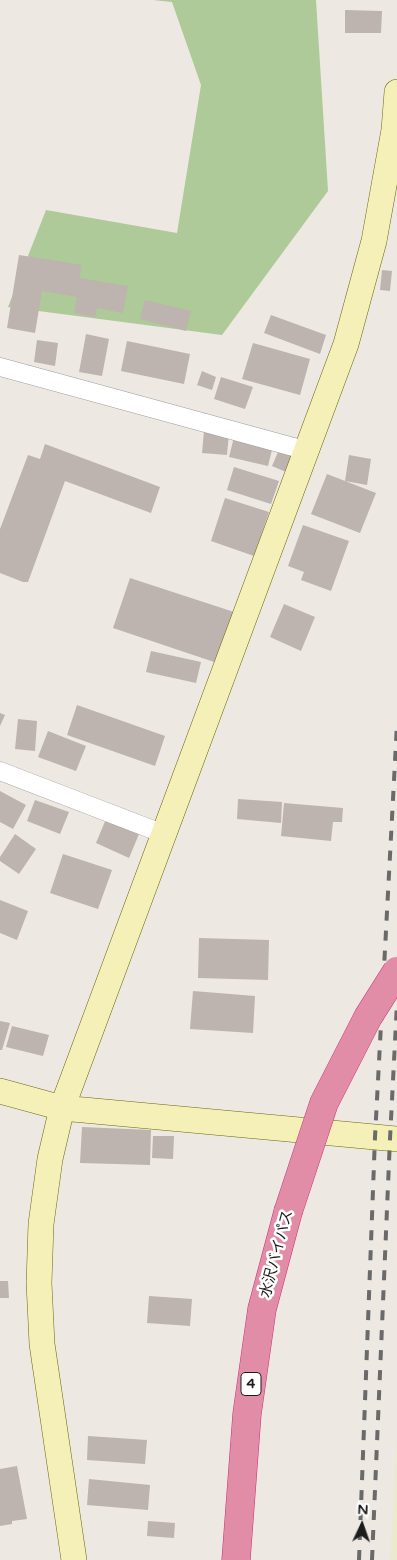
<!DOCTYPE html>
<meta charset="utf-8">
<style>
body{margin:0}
#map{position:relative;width:397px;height:1560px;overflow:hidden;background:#ede8e2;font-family:"Varela Round",sans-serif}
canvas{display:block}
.north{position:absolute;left:337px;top:1500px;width:50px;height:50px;-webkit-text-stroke:4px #fff;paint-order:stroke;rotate:3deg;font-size:14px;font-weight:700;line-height:20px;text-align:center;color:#1c1c1c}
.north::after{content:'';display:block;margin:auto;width:18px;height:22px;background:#1c1c1c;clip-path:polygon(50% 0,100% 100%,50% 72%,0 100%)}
</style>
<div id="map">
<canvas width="397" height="1560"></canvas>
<div class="north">N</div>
</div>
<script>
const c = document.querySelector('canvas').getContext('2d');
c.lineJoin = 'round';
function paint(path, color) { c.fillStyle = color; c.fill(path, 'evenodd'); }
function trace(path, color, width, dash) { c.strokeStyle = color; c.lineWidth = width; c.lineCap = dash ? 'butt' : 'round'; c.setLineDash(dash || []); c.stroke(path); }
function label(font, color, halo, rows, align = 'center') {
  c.font = font + ' "Varela Round","Noto Sans JP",sans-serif'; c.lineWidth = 5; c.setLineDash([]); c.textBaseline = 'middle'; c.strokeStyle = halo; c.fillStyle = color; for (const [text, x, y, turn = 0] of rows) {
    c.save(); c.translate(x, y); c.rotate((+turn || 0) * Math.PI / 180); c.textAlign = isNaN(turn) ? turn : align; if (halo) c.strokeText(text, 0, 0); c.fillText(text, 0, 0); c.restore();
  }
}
paint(new Path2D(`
 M397 1438V1560H390Z`), '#ebe9ce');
paint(new Path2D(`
 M153 0H316L328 191 222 335 8 307 46 210 177 233 201 85 172 2Z`), '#aeca99');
paint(new Path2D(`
 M345 10 382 11 381 33H345Z
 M19 255 82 265 79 278 128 286 123 313 97 308 95 317 74 313 77 297 42 291 35 333 7 328Z
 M382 270 392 271 390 291 380 290Z
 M145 300 191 311 186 331 140 319Z
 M271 315 326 335 320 354 264 333Z
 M86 334 109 339 102 376 79 372Z
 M37 340 58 343 55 366 34 362Z
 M127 341 190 354 184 384 121 371Z
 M253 343 310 359 300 395 242 379Z
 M202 371 216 377 212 390 197 385Z
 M221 377 253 387 245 409 214 399Z
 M204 431 229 433 227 455 202 453Z
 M235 433 274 442 268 466 229 457Z
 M45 444 160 487 151 513 65 481 28 582H23L0 573V529L28 455 40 459Z
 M281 445 295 450 286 472 272 466Z
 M349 455 371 459 367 485 345 481 376 493 360 533 311 514 327 474 345 481Z
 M234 467 279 481 271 504 227 490Z
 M225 498 269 512 254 556 211 541Z
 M303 525 349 541 331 591 301 580 304 572 288 566Z
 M130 578 234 612 217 663 113 628Z
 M284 604 315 617 301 651 270 637Z
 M151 651 201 662 196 683 146 672Z
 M77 705 165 736 155 766 67 735Z
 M0 713 5 715 0 726Z
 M18 719 37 721 35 751 15 749Z
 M48 731 86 746 76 771 38 757Z
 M0 791 26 805 13 829 0 822Z
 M238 799 282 802 281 823 237 819Z
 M35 800 69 812 60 834 27 821Z
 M284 803 343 808 342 822H333L331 841 281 836Z
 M106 819 139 834 129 858 96 843Z
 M15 834 36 849 19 874 0 861V857Z
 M63 854 112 870 98 909 50 893Z
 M0 900 28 911 17 940 0 933Z
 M199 938 269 940 268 980 198 978Z
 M193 991 255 996 253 1033 190 1029Z
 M0 1021 10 1023 2 1050H0Z
 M12 1026 49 1035 43 1056 6 1047Z
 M82 1127 151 1130 150 1165 80 1163Z
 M153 1136H174L173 1159 152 1158Z
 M0 1281H8L9 1298H0Z
 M149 1296 192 1299 190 1326 147 1323Z
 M88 1436 147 1440 145 1464 87 1460Z
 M17 1466 27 1519 12 1521V1524L0 1526V1469Z
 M89 1479 150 1485 148 1510 87 1505Z
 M148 1521 175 1523 174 1538 147 1536Z`), '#bdb3af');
const street = new Path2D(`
 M0 367 308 451
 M0 771 164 834`);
const secondary = new Path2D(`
 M0 1091 62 1108 397 1139
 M74 1560 42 1344 39 1283 41 1224 50 1159 62 1108 346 344 374 241 394 130 397 92`);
const highway = new Path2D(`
 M236 1560 247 1414 262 1309 288 1212`);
trace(street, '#9d9d9d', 19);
trace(secondary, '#6b690b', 26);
trace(highway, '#cc2d79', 29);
trace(street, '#fff', 18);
trace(secondary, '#f5f0b8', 25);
trace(highway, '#e18da8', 28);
trace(new Path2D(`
 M359 1560 375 1137 397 724
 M372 1560 390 1139 397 1003`), '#6a6a6a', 4, [10, 10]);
const highwayBridge = new Path2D(`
 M288 1212 324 1103 368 1017 397 971`);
trace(highwayBridge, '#cc2d79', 29, []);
trace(highwayBridge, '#e18da8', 28);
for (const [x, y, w] of [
 [251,1384,20]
]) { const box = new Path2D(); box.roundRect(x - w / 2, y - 11.5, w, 23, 4); c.fillStyle = '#fff'; c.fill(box); trace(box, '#1c1c1c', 1); }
label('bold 14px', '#1c1c1c', null, [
 ["4",251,1384]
]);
label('15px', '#1c1c1c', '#fff', [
 ["水沢バイパス",277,1254,-75]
]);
</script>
